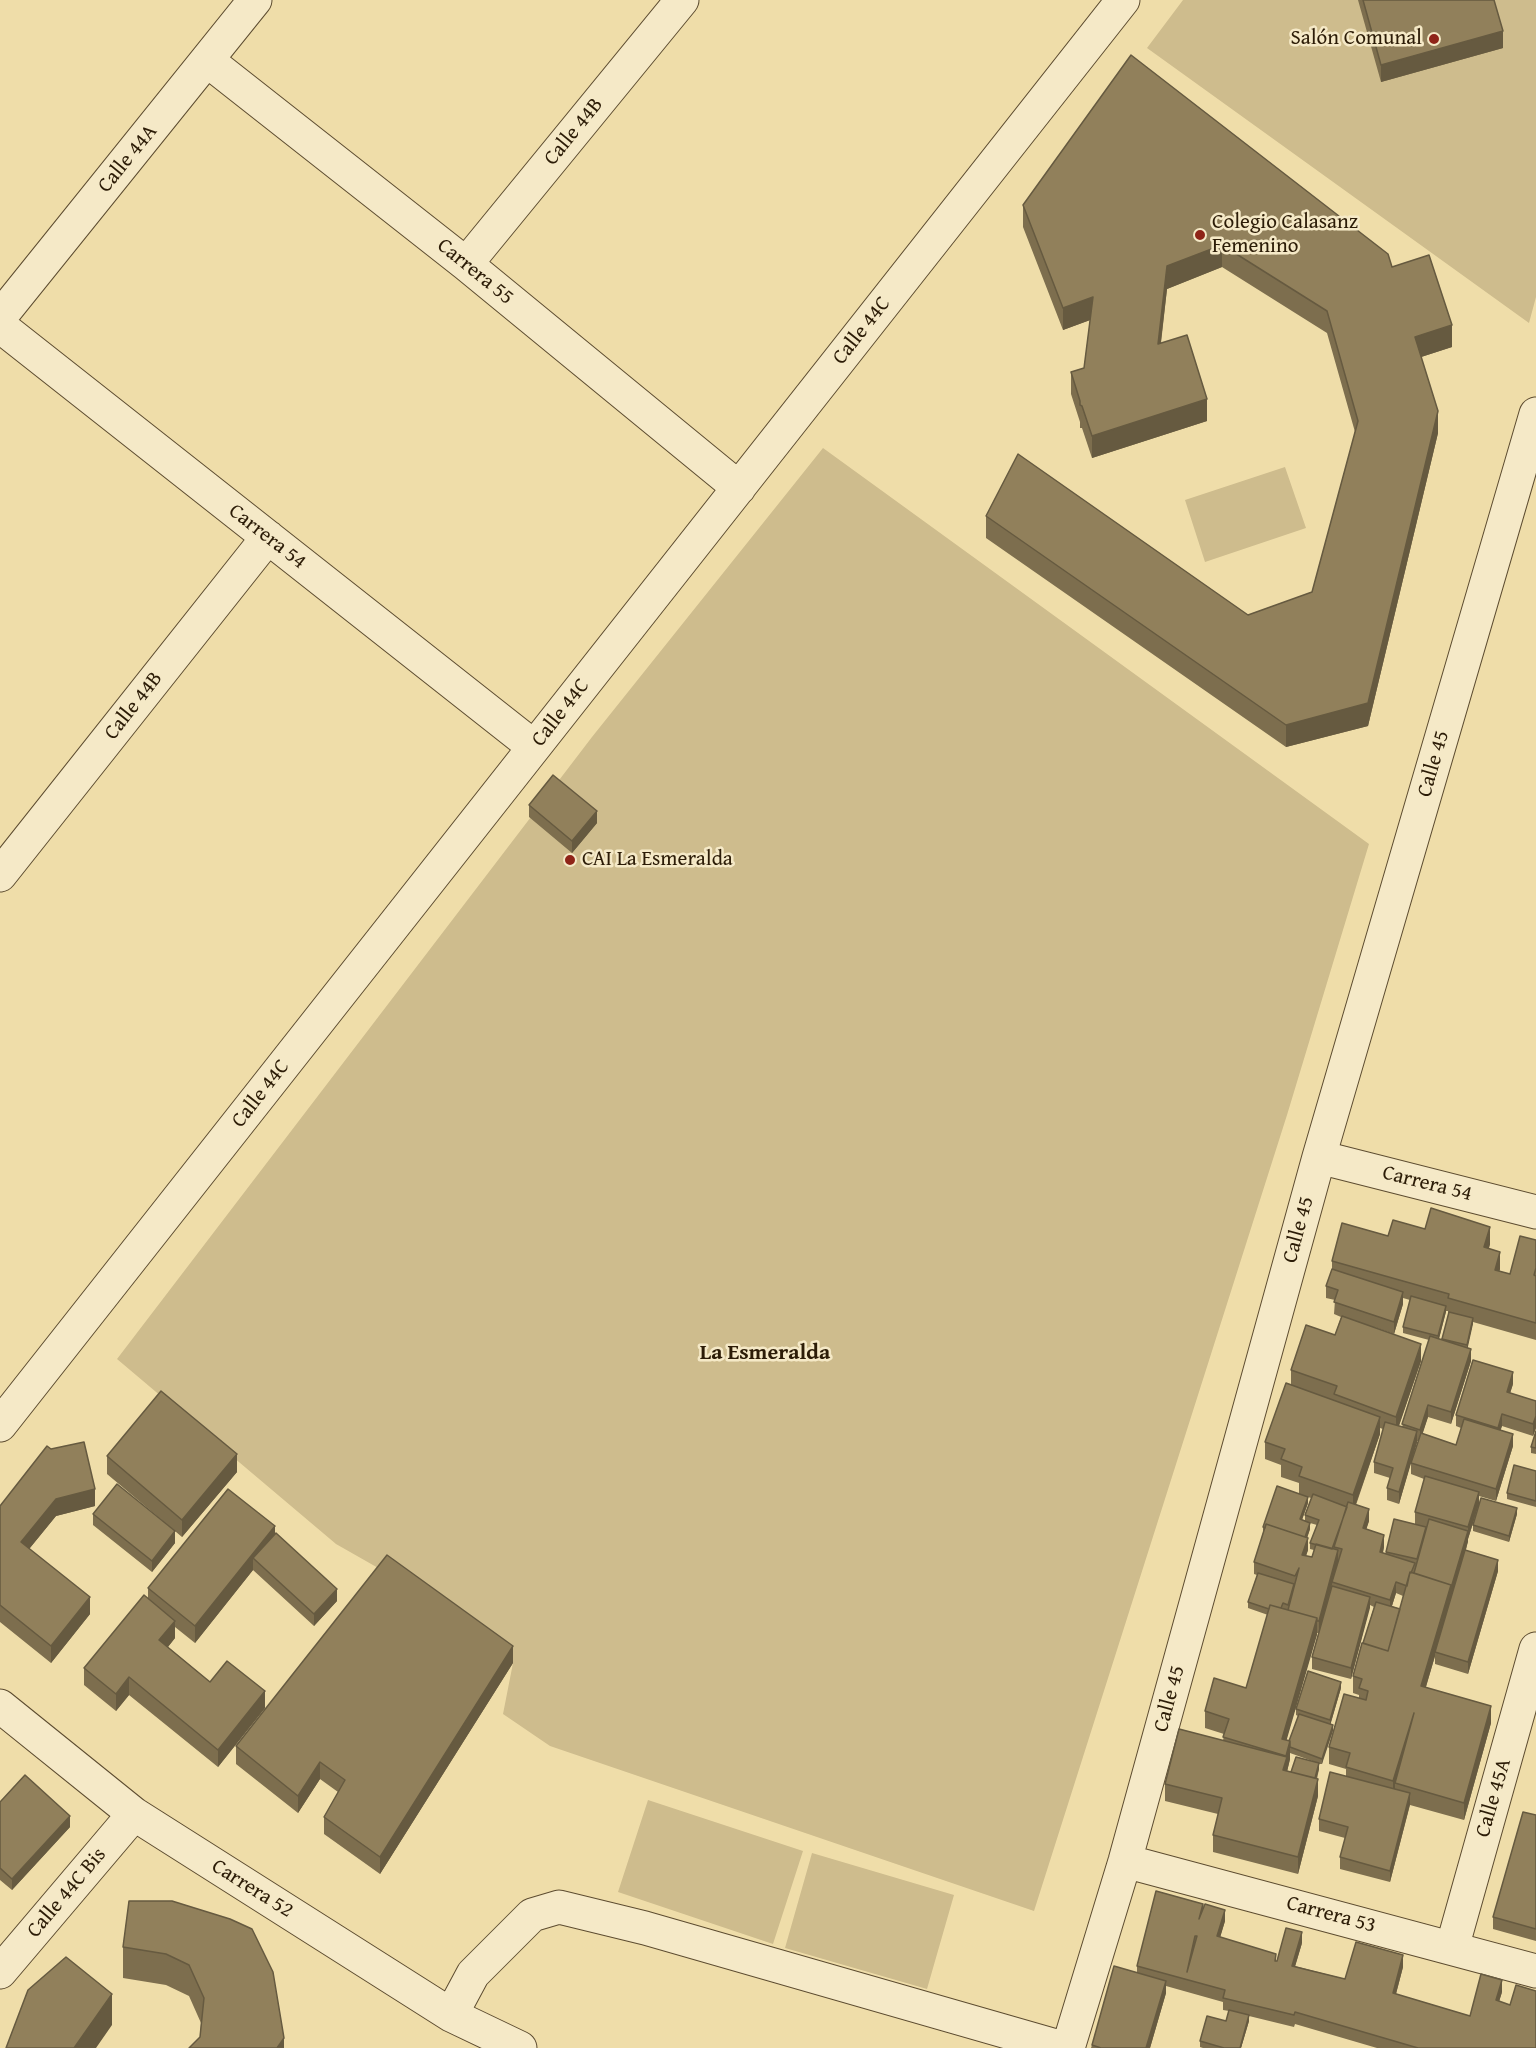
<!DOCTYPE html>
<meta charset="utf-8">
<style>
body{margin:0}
canvas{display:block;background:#efdda9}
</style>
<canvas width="1536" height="2048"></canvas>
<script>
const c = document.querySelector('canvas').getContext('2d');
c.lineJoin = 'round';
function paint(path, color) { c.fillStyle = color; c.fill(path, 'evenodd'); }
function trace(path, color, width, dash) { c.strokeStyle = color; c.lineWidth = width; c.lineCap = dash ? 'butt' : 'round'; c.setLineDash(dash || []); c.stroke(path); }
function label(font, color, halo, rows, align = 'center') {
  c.font = font + ' "Gentium Book Plus",serif'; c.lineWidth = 5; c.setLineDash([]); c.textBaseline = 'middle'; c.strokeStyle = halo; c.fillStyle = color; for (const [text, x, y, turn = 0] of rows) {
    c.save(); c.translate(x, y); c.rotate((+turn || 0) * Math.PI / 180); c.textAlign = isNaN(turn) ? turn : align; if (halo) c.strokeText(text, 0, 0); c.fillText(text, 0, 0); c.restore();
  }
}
paint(new Path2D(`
 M1183 0H1536V297L1529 323 1147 48Z
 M823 448 1369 844 1287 1115 1034 1911 550 1746 503 1714 513 1663 387 1573 336 1544 117 1359 592 737Z
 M1285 467 1306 528 1205 562 1185 500Z
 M648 1800 803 1851 773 1944 618 1892Z
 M812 1853 954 1895 927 1989 785 1948Z`), '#cebc8d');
const minor = new Path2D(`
 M208 61 466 264 739 488
 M466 264 682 0
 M0 317 255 0
 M0 326 534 747
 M0 875 268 537
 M1319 1157 1536 1212
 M0 1425 1123 0
 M0 1706 134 1814 451 2015 520 2048
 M1125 1861 1536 1971
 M1452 1948 1536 1649
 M0 1972 134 1814
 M451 2015 473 1974 532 1915 559 1907 645 1928 1063 2048
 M1068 2048 1125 1861 1319 1157 1536 414`);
trace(minor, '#5d4c30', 35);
trace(minor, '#f5e9c7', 33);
paint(new Path2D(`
 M1358 0H1494L1503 48 1381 82Z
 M1023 205 1392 267 1452 347 1421 357 1438 433 1368 726 1286 747 986 538V516L1248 615 1312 592 1355 432 1327 333 1222 267 1167 289 1161 343 1207 421 1092 458 1082 428H1080V422L1071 394V372L1084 368 1090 320 1063 330 1023 227Z
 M529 805 597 823 572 853 529 817Z
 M1425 1229 1490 1244 1489 1248 1500 1269 1499 1271 1510 1274 1536 1240V1340L1473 1322 1467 1348 1471 1361 1451 1424 1428 1417 1422 1434 1456 1445 1461 1428 1456 1426V1415L1513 1384 1510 1393 1536 1401V1428L1533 1436 1502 1426 1500 1430 1513 1446 1496 1501 1479 1496V1504L1468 1539 1466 1550 1498 1571 1468 1674 1435 1664V1656L1426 1687 1491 1723 1464 1820 1410 1805 1390 1882 1340 1869V1857L1345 1838 1319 1831V1819L1346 1776V1769L1329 1764V1747L1359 1698V1695L1353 1693V1676L1374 1607 1370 1605 1351 1679 1312 1669V1657L1332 1584 1319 1633H1317L1286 1740 1289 1741 1298 1716 1296 1715V1709L1341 1688 1330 1725 1322 1764H1319V1769L1317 1779 1318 1796 1298 1874 1213 1852V1835L1218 1814 1165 1801V1784L1223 1741 1224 1734 1205 1728V1711L1246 1688 1268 1615 1248 1608V1602L1257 1575 1254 1574V1562L1263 1533V1527L1308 1503 1302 1520 1305 1521V1515L1311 1498 1299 1494V1483L1281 1477V1465L1265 1459V1442L1291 1385V1370L1335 1335 1341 1317 1334 1314 1335 1300 1326 1298V1286L1332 1271V1261L1388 1236ZM1403 1298 1410 1300 1403 1327V1333L1429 1340 1402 1427 1399 1426 1421 1361 1374 1327 1394 1334 1403 1304ZM1446 1311H1448V1315L1442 1340 1439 1339ZM1380 1428 1383 1429 1374 1462V1473L1390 1478 1387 1488V1500L1399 1504 1417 1441H1418L1411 1463V1474L1424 1479 1415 1512V1524L1386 1552V1554L1383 1553 1384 1547 1366 1529 1369 1521 1356 1505 1380 1434ZM1310 1523 1317 1525 1310 1543V1549L1314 1550 1312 1557 1306 1556 1308 1550 1307 1538 1310 1529ZM1396 1593 1403 1596 1400 1609 1392 1606ZM1290 1753 1315 1762 1291 1772 1287 1771 1290 1759Z
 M1536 1431V1454L1531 1453V1447Z
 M51 1449 95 1506 56 1516 29 1549 90 1614 51 1663 0 1622V1506Z
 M107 1456 237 1472 182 1537 107 1474Z
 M1536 1471V1507L1507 1499V1493Z
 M93 1514 175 1543 152 1572 93 1525Z
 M1517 1514 1509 1542 1473 1531V1525Z
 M275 1535 337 1601 314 1626 253 1570 195 1643 175 1627V1638L168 1647 210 1682 265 1708 218 1767 129 1695 116 1711 84 1685V1668L148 1598V1588Z
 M513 1663 380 1874 324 1834V1817L338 1792 320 1779 298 1813 236 1764V1746Z
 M0 1802 70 1827 12 1890 0 1880Z
 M1536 1815V1941L1493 1929V1917Z
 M129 1901 284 2048 200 2037 201 2023 189 1996 166 1985 123 1978V1947Z
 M1203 1908 1225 1921 1220 1937 1276 1961H1277L1302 1943 1295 1966 1345 1979 1403 1967 1396 1994 1470 2016 1502 1992 1499 2001 1536 2048H1377L1295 2024 1294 2027 1249 2016V2021L1241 2048H1203L1200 2047V2041L1226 2021 1229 2011 1223 2010V2002L1166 1986V1993L1150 2048H1091L1092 2045 1137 1973V1966Z`), '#7d6e4e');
paint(new Path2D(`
 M1503 31V48L1381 82V65Z
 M1222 245V267L1167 289 1158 366V344L1167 266Z
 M1093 297V319L1063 330V308Z
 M1452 325V347L1415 359V337Z
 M1207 399V421L1092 458V436Z
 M1438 411V433L1368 726 1286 747V725Z
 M597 811V823L572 853V841Z
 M1490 1227V1244L1484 1264V1247Z
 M1500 1252V1269L1495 1287V1270Z
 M1403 1292V1304L1394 1334V1322Z
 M1446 1306V1312L1438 1342V1336Z
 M1473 1318V1324L1467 1351V1345Z
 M1421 1344V1361L1396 1434V1417Z
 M1471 1349V1361L1451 1424V1412Z
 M1513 1372V1384L1507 1403V1392Z
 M1428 1405V1417L1420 1442V1430Z
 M1502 1414V1426L1498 1439V1428Z
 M1536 1416V1428L1533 1436V1424Z
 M1380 1417V1434L1353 1512V1495Z
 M1417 1431V1443L1399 1504V1492Z
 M1513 1434V1446L1496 1501V1489Z
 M237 1454V1472L182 1537V1520Z
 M95 1489V1506L56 1516 21 1559V1542L56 1499Z
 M1479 1492V1504L1468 1539V1527Z
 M1308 1497V1503L1300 1525V1519Z
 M1517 1508V1514L1509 1542V1536Z
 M1369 1509V1521L1363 1540V1528Z
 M1310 1523V1529L1304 1547V1541Z
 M275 1526V1544L253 1558V1570L195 1643V1626Z
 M175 1531V1543L152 1572V1561Z
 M1468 1531V1542L1451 1599V1588Z
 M1384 1535V1547L1380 1564V1552Z
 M1308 1538V1550L1302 1567V1555Z
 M1338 1550V1562L1319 1633V1621Z
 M1498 1560V1571L1468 1674V1662Z
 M1396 1582V1593L1390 1612V1600Z
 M1451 1585V1602L1435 1652V1656L1421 1703V1686Z
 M337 1589V1601L314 1626V1614Z
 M90 1597V1614L51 1663V1646Z
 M1370 1597V1608L1351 1679V1668Z
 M1317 1618V1635L1282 1756V1739Z
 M175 1621V1638L159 1658V1640Z
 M513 1646V1663L380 1874V1857Z
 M129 1677V1695L116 1711V1694Z
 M1341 1682V1688L1330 1726V1720Z
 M265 1691V1708L218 1767V1750Z
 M1491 1706V1723L1464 1820V1803Z
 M1414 1713 1395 1783V1792L1393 1798V1781Z
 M1333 1725V1731L1322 1764V1759Z
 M1290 1741V1759L1287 1772 1283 1770Z
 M320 1762V1779L298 1813V1796Z
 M1319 1763V1769L1313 1789V1783Z
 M1318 1779V1796L1298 1874V1857Z
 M1410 1793V1804L1390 1882V1871Z
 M70 1816V1827L12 1890V1879Z
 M1225 1910V1921L1217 1948V1936Z
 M1302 1932V1943L1292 1977V1966Z
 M1403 1955V1967L1393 2005V1993Z
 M1502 1980V1992L1496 2012V2000Z
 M1166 1981V1993L1150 2048H1146Z
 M112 1994V2025L96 2048H74Z
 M1249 2015V2021L1241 2048H1240Z
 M284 2038V2048H277Z`), '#665a40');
const building = new Path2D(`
 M1363 0H1494L1503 31 1381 65Z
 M1131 55 1388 254 1392 267 1429 255 1452 325 1415 337 1438 411 1368 703 1286 725 986 516 1018 454 1248 615 1312 592 1358 421 1327 311 1222 245 1167 266 1158 344 1187 335 1207 399 1092 436 1082 406 1080 405V401L1071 372 1084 368 1093 297 1063 308 1023 205Z
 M553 775 597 811 572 841 529 805Z
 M1431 1208 1490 1227 1484 1247 1500 1252 1495 1270 1510 1274 1520 1236 1536 1240V1268L1534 1275 1536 1276V1323L1448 1298 1449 1294 1332 1261 1342 1223 1388 1236 1393 1220 1425 1229Z
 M1332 1269 1403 1292 1394 1322 1334 1302 1338 1290 1326 1286Z
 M1411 1296 1446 1306 1438 1336 1403 1327Z
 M1449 1312 1473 1318 1467 1345 1442 1339Z
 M1342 1316 1421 1344 1396 1417 1334 1394 1337 1386 1291 1370 1306 1325 1335 1335Z
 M1430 1336 1471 1349 1451 1412 1428 1405 1420 1430 1402 1424Z
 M1473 1360 1513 1372 1507 1392 1536 1401V1416L1533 1424 1502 1414 1498 1428 1456 1415Z
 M1286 1383 1380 1417 1353 1495 1299 1476 1302 1467 1281 1459 1285 1449 1265 1442Z
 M161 1391 237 1454 182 1520 107 1456Z
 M1464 1419 1513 1434 1496 1489 1411 1463 1421 1433 1456 1445Z
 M1385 1422 1417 1431 1399 1492 1387 1488 1393 1468 1374 1462Z
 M1536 1431V1448L1531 1447Z
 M84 1442 95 1489 56 1499 21 1542 90 1597 51 1646 0 1605V1506L47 1446 51 1449Z
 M1514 1465 1536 1471V1501L1507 1493Z
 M1425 1476 1479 1492 1468 1527 1415 1512Z
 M117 1484 175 1531 152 1561 93 1514Z
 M1277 1486 1308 1497 1300 1519 1310 1523 1305 1537 1266 1524 1265 1528 1263 1527Z
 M228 1489 275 1526 195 1626 148 1588Z
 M1313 1494 1347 1507 1332 1549 1310 1543 1319 1520 1305 1515Z
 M1481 1498 1517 1508 1509 1536 1473 1525Z
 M1348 1502 1369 1509 1363 1528 1384 1535 1380 1552 1415 1563 1411 1573 1410 1572 1407 1586 1396 1582 1390 1600 1332 1582 1342 1549 1334 1547Z
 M1394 1519 1426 1527 1417 1559 1386 1552Z
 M1429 1519 1468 1531 1451 1588V1585L1414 1573Z
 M1266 1524 1308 1538 1302 1555 1312 1557 1316 1544 1338 1550 1319 1621H1317V1618L1288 1610 1299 1568 1295 1576 1254 1562Z
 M276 1533 337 1589 314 1614 253 1558Z
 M1465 1550 1498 1560 1468 1662 1435 1652Z
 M387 1555 513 1646 380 1857 324 1817 345 1780 320 1762 298 1796 236 1746Z
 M1410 1572 1451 1585 1421 1686 1491 1706 1464 1803 1395 1783 1414 1713 1393 1781 1346 1767 1350 1753 1329 1747 1344 1694 1366 1700 1368 1691 1359 1688 1362 1679 1353 1676 1362 1643 1388 1651Z
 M1258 1573 1294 1584 1288 1605 1283 1603 1281 1608 1270 1605 1269 1609 1248 1602Z
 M1332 1586 1370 1597 1351 1668 1312 1657Z
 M144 1595 175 1621 159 1640 210 1682 227 1661 265 1691 218 1750 129 1677 116 1694 84 1668Z
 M1376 1602 1400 1609 1388 1651 1363 1643Z
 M1270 1605 1317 1618 1282 1739 1290 1741 1286 1756 1223 1737 1229 1719 1205 1711 1214 1678 1246 1688Z
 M1308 1671 1341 1682 1330 1720 1296 1709Z
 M1299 1714 1333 1725 1322 1759 1290 1747V1741H1289Z
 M1179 1729 1287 1757 1283 1770 1318 1779 1298 1857 1213 1835 1222 1798 1165 1784Z
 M1296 1757 1319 1763 1315 1778 1291 1772Z
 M1330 1772 1410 1793 1390 1871 1340 1857 1348 1827 1319 1819Z
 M25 1775 70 1816 12 1879 0 1868V1802Z
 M1523 1812 1536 1815V1929L1493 1917Z
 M1156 1891 1203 1904 1199 1919 1205 1904 1225 1910 1217 1936 1276 1954 1275 1961H1277L1286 1928 1302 1932 1292 1966 1308 1970 1345 1979 1356 1942 1403 1955 1393 1993 1470 2016 1481 1974 1502 1980 1496 2000 1510 2005 1516 1985 1536 1991V2048H1418L1295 2012 1294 2015 1223 1998 1225 1990 1137 1966ZM1195 1936H1197L1187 1972Z
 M129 1901H172L230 1919 252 1929 273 1972 284 2038 277 2048H189L200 2037 204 1998 189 1965 166 1954 123 1947Z
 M66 1957 112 1994 74 2048H6L28 1990Z
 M1114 1966 1166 1981 1146 2048H1101L1092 2045Z
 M1229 2010 1249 2015 1240 2048H1224L1200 2041 1207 2016 1226 2021Z`);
paint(building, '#91805b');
trace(building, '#665a40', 1.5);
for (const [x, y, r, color] of [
 [1434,39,6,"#8f2418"],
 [1200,235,6,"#8f2418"],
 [570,860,6,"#8f2418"]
]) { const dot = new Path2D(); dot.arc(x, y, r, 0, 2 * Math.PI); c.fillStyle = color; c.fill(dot); trace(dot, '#f5e9c7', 2); }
label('21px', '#2c1c07', '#f5e9c7', [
 ["Salón Comunal",1422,39,"right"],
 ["Colegio Calasanz",1212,223],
 ["Femenino",1212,247],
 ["CAI La Esmeralda",582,860]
], 'left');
label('21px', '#2c1c07', '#f5e9c7', [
 ["Calle 44B",574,132,-51],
 ["Calle 44A",128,159,-51],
 ["Carrera 55",475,272,39],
 ["Calle 44C",862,331,-52],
 ["Carrera 54",267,537,38],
 ["Calle 44B",134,706,-52],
 ["Calle 44C",561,713,-52],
 ["Calle 45",1434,764,-74],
 ["Calle 44C",261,1094,-52],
 ["Carrera 54",1427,1184,14],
 ["Calle 45",1299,1230,-75],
 ["Calle 45",1170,1699,-75],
 ["Calle 45A",1494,1798,-74],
 ["Carrera 52",252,1889,32],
 ["Calle 44C Bis",67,1893,-50],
 ["Carrera 53",1331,1915,15]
]);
label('bold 22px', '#2c1c07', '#f5e9c7', [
 ["La Esmeralda",765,1353]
]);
</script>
